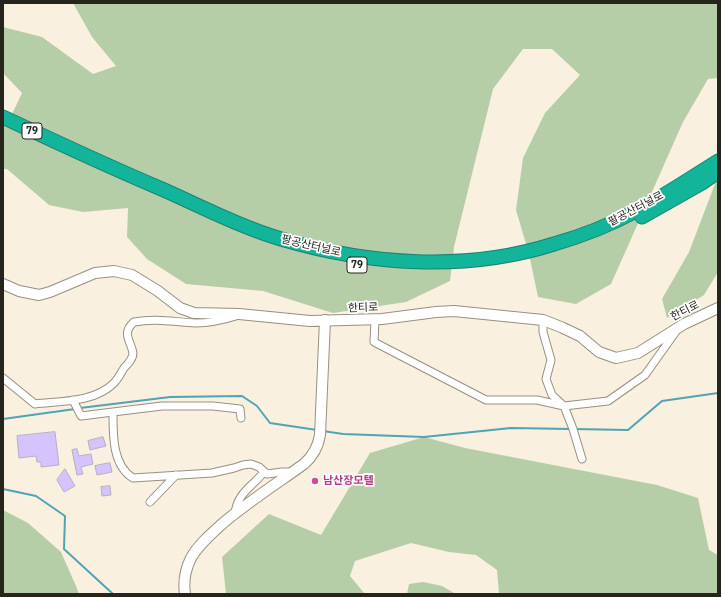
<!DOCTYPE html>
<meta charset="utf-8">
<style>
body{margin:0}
#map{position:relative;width:721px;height:597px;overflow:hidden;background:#f9f0e0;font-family:"IBM Plex Sans",sans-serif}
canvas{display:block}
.frame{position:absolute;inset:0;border:4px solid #27241e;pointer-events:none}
</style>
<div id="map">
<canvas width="721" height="597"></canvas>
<div class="frame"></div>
</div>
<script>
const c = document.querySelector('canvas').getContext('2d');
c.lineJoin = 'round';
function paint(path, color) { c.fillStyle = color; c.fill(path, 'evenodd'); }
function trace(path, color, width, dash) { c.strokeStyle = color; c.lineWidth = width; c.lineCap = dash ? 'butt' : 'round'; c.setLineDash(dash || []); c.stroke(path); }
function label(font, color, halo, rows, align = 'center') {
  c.font = font + ' "IBM Plex Sans","Noto Sans KR",sans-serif'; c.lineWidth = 3.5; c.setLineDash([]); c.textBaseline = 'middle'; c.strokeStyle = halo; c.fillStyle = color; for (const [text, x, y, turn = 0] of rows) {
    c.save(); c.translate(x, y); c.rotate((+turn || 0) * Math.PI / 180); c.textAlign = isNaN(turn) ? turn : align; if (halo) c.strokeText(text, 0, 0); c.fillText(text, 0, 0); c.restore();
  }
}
paint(new Path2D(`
 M73 3H718V78L708 79 683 122 611 284 576 304 538 297 529 254 516 210 523 158 545 113 580 75 552 49H523L493 89 454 247 450 281 406 302 333 313 263 291 186 284 147 259 127 237 128 208 83 212 49 205 7 169H3V119L12 114 22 93 3 73V27L42 37 93 74 116 66 92 37Z
 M718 176V272L704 295 667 318 662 299 689 252Z
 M424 437 465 448 657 485 698 498 709 550 718 555V594H499L497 570 476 555 449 552 411 543 355 561 350 576 365 594H226L222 557 269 514 321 535 370 453Z
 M3 510 28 523 61 552 76 586 79 594H3Z
 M423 582 442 586 456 594H407L409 584Z`), '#b6cea8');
trace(new Path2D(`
 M80 408 170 397 242 396 257 406 270 423 317 430
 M3 419 75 409
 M574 429 628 430 662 401 718 393
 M323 431 343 434 424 437 511 428 570 429
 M3 489 36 496 65 516 64 549 113 594`), '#51a3b6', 2);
const building = new Path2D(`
 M55 432 59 465 41 467V462H37L36 456 19 458 17 436Z
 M103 437 106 446 90 450 88 441Z
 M77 449 79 456 91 454 93 464 81 467 83 474 77 475 72 450Z
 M110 463 112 472 97 475 95 466Z
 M65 469 75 486 64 492 57 480Z
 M110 486 111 495 102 496 101 487Z`);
paint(building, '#d4c3ff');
trace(building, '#b4b0c0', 1);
const street = new Path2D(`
 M375 320 374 342 486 400H537L564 406 608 401 645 375 677 330
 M543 320V332L551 360 546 379 552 395 564 406 573 429 582 459
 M3 378 35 404C60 401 94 403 114 383 118 379 121 373 124 368 128 364 133 359 133 353 131 341 121 333 134 322 157 318 173 322 196 323 209 323 223 320 236 316
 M73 400 81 416 113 412C113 434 112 465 133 478L212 473 234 468 243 465 251 464 259 467 267 474 282 472H292
 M113 412 162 406H213L240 409 241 418
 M150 502 176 475
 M235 513C238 492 252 487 264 472`);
const secondary = new Path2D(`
 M3 284 19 291 39 295 50 292 95 273 114 271 132 275 158 291 180 308 194 313 239 314 310 321 382 319 436 312 454 311 543 320 561 327 580 336 599 352 616 358 638 353 684 324 718 308
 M185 594C183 581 185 570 191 558 198 545 211 534 222 524 248 502 276 484 304 464 313 456 318 448 320 435L325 320`);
const highway = new Path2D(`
 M3 117C56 142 110 167 164 190 202 207 241 227 281 239 369 265 466 272 554 244 582 236 610 225 636 211 664 196 691 178 718 161
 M642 217 702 183 718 172`);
trace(street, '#979081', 9);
trace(secondary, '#979081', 12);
trace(highway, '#1a826f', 15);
trace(street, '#fff', 7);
trace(secondary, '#fff', 10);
trace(highway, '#13b59a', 13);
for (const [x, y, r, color] of [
 [315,481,4,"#d1479c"]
]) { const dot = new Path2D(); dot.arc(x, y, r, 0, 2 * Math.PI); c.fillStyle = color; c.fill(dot); trace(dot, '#fefefe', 1.5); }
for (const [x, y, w] of [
 [32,131,20],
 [357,265,20]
]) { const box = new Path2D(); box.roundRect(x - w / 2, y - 8, w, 16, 3); c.fillStyle = '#fefefe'; c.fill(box); trace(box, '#27241e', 1); }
label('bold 10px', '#27241e', null, [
 ["79",32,131],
 ["79",357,265]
]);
label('11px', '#27241e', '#fefefe', [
 ["팔공산터널로",636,209,-28],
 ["팔공산터널로",311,246,13],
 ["한티로",363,308,-2],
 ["한티로",685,311,-27]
]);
label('bold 11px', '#b23c85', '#fefefe', [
 ["남산장모텔",323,481]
], 'left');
</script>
